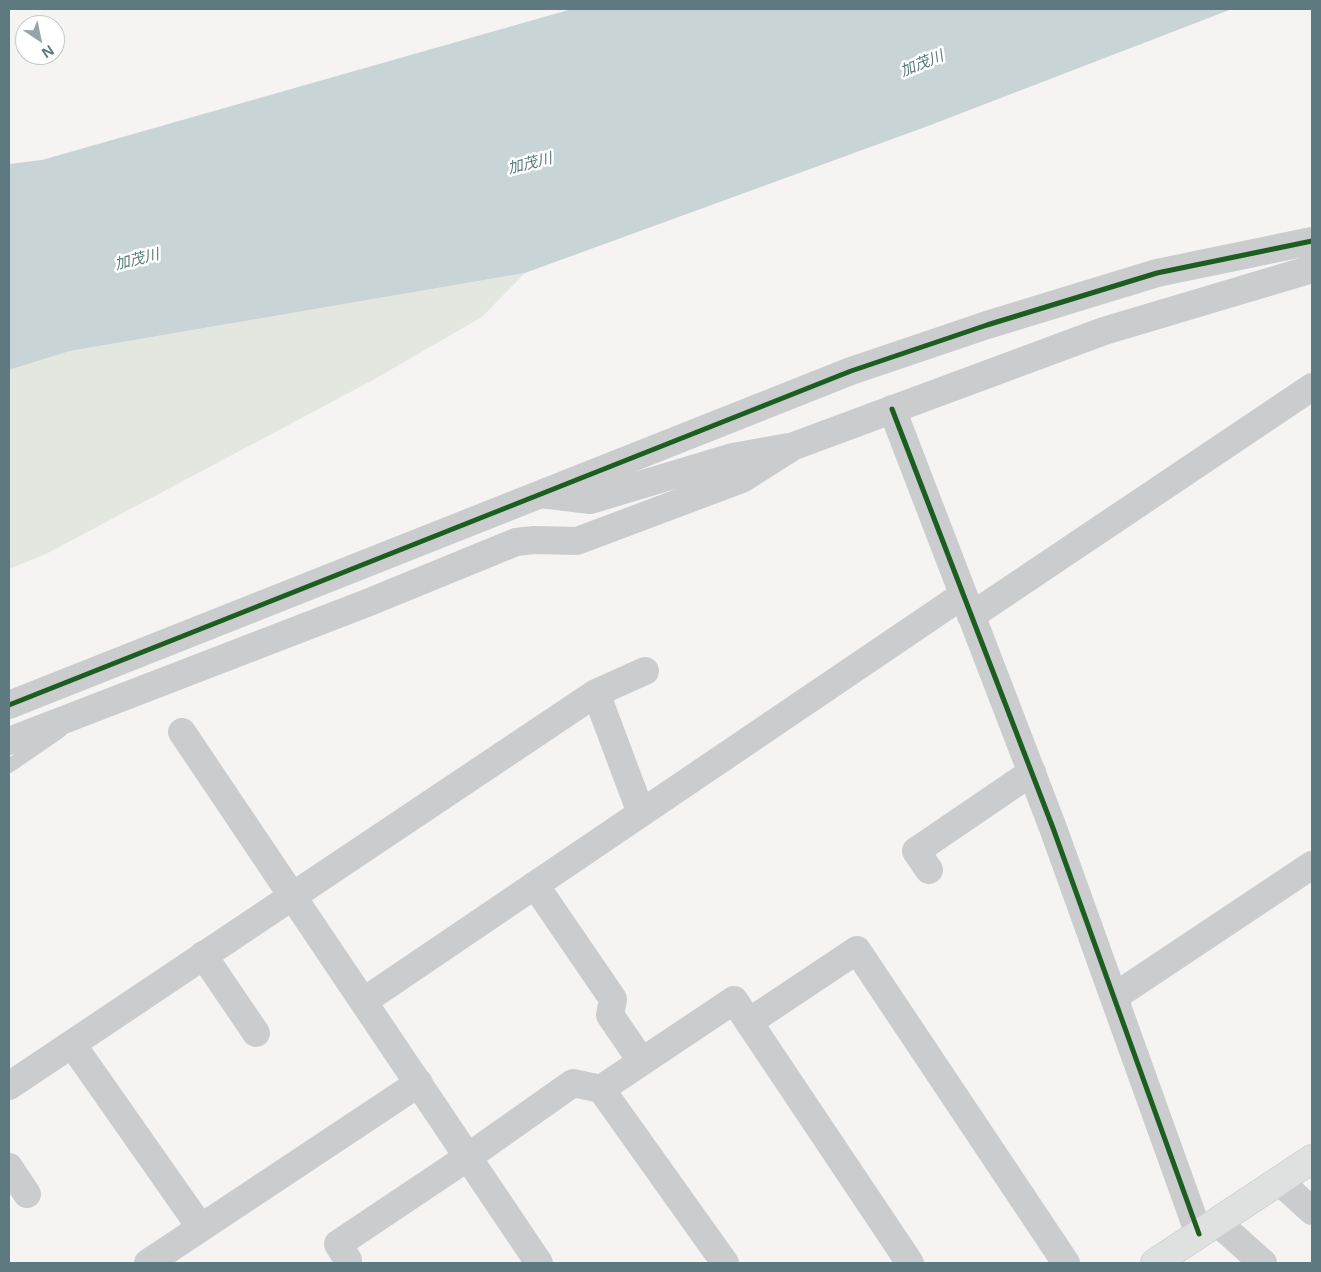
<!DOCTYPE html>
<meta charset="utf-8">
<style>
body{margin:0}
#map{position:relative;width:1321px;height:1272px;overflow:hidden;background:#f5f4f3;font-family:"Noto Sans",sans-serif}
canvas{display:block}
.frame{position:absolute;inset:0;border:10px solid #5f7980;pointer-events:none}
.north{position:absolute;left:15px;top:15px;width:50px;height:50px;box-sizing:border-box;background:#fff;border:1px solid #bfc9cc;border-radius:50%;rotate:146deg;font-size:14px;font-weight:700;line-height:20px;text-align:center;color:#5f7980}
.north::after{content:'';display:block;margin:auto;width:18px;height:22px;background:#94a4a8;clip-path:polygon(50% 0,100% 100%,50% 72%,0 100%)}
</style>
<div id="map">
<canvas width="1321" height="1272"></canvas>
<div class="frame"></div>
<div class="north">N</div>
</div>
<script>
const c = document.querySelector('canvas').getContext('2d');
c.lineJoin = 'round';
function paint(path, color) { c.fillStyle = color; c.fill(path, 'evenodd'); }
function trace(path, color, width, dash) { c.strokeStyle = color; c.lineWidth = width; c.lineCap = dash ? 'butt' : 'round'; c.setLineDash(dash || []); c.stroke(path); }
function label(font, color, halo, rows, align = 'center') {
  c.font = font + ' "Noto Sans","Noto Sans JP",sans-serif'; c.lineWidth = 5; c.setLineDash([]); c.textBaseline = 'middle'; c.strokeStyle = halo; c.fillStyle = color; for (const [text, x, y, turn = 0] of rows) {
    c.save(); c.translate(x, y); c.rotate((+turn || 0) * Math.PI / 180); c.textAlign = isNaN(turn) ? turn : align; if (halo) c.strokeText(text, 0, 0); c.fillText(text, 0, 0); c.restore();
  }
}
paint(new Path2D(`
 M525 273 482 317 373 380 46 554 9 569V370L70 351Z`), '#e4e7e0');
paint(new Path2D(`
 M572 9H1232L928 126 525 273 70 351 9 370V164L42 160Z`), '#c8d4d5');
const primary = new Path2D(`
 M1155 1263 1312 1159`);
trace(primary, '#d1d2d3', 30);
trace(new Path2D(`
 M9 766 60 731`), '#cacccd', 14);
trace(new Path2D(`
 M541 494 590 500 733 457 794 446 1104 331 1312 269
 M971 616 1312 387
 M596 693 641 813
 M9 705 851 371 987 325 1157 273 1312 241
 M182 732 539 1263
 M9 741 367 603 516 542 534 540 577 541 742 479 794 446
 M929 870 916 851 1032 772
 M535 885 613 999 610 1015 642 1062
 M203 955 256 1033
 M1114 997 1312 865
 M749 1022 857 950 1066 1263
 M72 1044 201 1228
 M9 1086 596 693 645 671
 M601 1089 725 1263
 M9 1167 27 1194
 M1279 1181 1312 1211
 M1217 1222 1263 1263
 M348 1260 338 1244 468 1157 573 1083 601 1089 734 1000 910 1263
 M148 1263 419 1083`), '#cacccd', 28);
trace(new Path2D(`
 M892 409 1053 828 1199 1234
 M364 1001 963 595`), '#cacccd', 28);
trace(primary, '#dfe0e0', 28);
trace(new Path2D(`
 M892 409 1053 828 1199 1234
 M9 705 851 371 987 325 1157 273 1312 241`), '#1b5e20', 5);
label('italic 15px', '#5a7a7c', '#fff', [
 ["加茂川",922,64,-22],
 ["加茂川",530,164,-14],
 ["加茂川",137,260,-14]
]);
</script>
